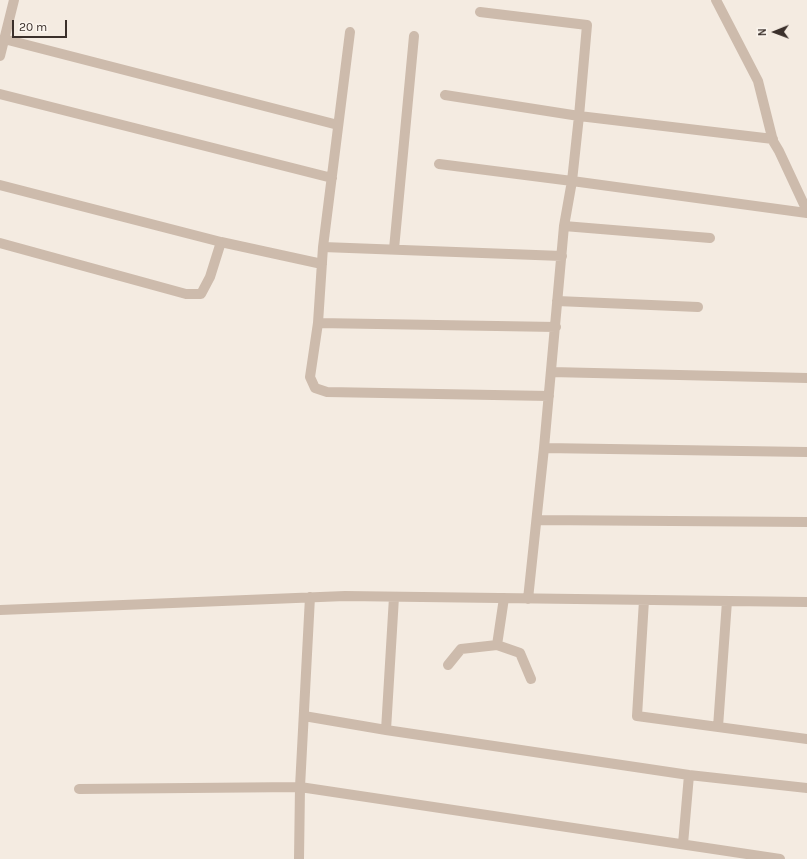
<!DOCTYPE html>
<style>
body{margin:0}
#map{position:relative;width:807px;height:859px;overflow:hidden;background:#f4ebe1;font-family:Karla,sans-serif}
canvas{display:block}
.north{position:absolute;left:755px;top:12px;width:40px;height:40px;-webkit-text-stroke:3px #fbf5ee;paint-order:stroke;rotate:269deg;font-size:11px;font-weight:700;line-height:16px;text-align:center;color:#3b302b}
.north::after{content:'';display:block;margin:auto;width:14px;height:18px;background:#3b302b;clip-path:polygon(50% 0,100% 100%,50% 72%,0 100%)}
.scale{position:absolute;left:12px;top:20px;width:55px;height:18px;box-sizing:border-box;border:2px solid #3b302b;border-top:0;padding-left:5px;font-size:12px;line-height:14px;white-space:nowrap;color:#3b302b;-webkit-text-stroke:3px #fbf5ee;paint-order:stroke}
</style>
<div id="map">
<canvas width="807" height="859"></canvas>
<div class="north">N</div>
<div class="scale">20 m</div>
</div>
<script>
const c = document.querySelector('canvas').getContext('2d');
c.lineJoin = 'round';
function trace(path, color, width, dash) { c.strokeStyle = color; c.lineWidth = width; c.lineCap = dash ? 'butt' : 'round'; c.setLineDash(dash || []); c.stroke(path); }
trace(new Path2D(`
 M716 0 758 81 773 141 779 151 807 211
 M350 32 323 247 318 323 310 377 315 388 327 392 549 396
 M4 39 338 125
 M0 56 14 0
 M0 94 332 178
 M445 95 579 116 587 25 480 12
 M439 164 572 181 807 213
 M0 185 221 242 322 264
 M564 226 710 238
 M0 243 186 294H201L210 277 221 242
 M323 247 562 256
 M394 249 414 36
 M557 301 698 307
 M318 323 556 327
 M551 372 807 378
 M544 448 807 452
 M537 520 807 522
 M528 599 544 448 564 226 572 181 579 116 773 139
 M644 600 637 716 807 739
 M0 610 345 596 807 602
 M497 645 504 598
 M448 665 461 649 497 645 520 653 531 679
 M304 716 386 730 689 775 807 788
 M718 727 727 601
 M386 730 394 597
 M79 789 300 787 780 859
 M683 844 689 775
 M299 859 300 787 310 597`), '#cdbbac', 10);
</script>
